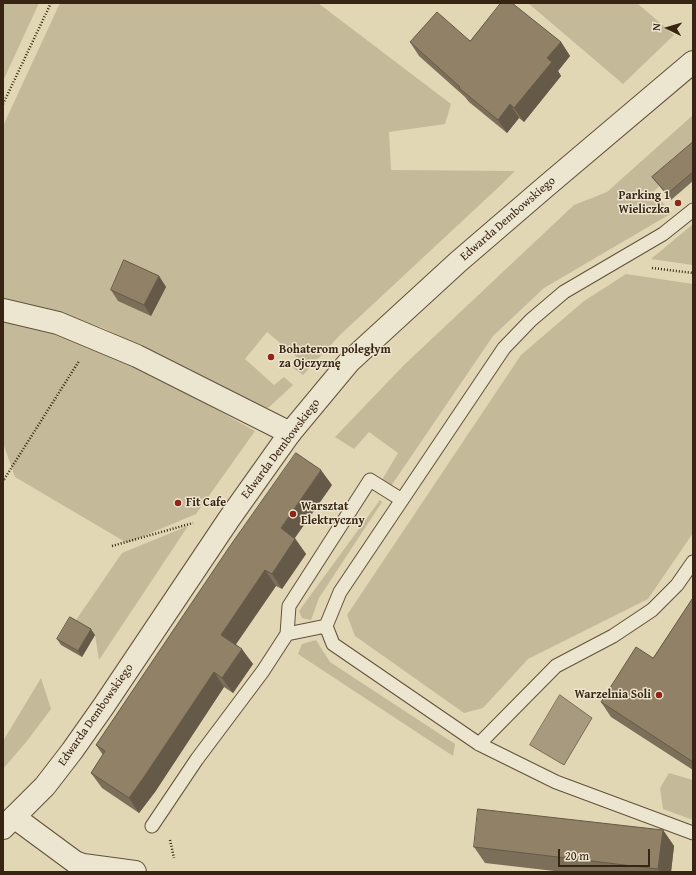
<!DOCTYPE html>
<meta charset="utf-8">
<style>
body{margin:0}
#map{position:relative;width:696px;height:875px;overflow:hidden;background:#e1d7b5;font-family:"Gentium Book Plus",serif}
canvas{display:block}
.frame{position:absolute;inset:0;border:4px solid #382412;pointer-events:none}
.north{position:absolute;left:648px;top:8px;width:40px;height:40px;-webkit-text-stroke:3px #ece5cf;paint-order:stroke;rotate:275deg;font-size:11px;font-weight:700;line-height:16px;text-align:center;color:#382412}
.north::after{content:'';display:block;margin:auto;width:14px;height:18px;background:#382412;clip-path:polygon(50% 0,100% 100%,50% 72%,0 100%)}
.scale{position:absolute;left:558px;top:849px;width:92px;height:18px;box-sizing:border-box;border:2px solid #382412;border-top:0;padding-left:5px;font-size:12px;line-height:14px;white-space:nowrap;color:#382412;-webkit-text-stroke:3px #ece5cf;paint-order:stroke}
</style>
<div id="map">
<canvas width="696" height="875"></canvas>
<div class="frame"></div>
<div class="north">N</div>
<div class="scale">20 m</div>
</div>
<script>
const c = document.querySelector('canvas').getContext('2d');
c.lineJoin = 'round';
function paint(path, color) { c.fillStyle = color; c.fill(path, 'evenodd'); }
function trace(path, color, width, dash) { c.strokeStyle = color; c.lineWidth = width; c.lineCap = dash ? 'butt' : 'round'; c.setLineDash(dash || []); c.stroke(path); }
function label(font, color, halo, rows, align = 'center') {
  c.font = font + ' "Gentium Book Plus",serif'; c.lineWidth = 3; c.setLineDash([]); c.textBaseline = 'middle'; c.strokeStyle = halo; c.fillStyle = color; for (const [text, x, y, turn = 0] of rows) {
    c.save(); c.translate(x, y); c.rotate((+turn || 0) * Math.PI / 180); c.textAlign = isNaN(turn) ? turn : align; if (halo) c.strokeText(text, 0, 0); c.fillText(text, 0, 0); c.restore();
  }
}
paint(new Path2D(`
 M3 3H39L3 81Z
 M60 3H318L451 104 445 124 389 132 391 170 515 171 502 184 340 335 303 375 292 367 299 359 267 332 245 359 274 385 284 377 293 385 267 409 103 328 29 305 3 300V126Z
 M528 3H637L674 35 623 84Z
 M693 115V142L671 160 678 169 653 192 672 213 544 288 493 336 391 486 382 480 398 453 369 432 354 449 335 437 404 365 574 205 607 192Z
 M693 224V265L651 259Z
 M626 274 693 284V533L648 599 528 659 483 708 464 713 355 636 347 615 521 355 584 301Z
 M3 320 49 331 149 372 255 431 196 514 127 543 15 477 3 443Z
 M380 500 382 502 319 598 311 620 302 618 299 611Z
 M188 526 99 660 95 635 74 623 122 553Z
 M316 640 330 662 455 744 453 756 298 654 302 644Z
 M41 678 51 709 27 741 3 769V741Z
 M669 773 693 780V820L663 809 660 788Z`), '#c4b999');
const water = new Path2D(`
 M560 695 592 718 564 765 530 745Z`);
paint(water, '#a89a7e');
trace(water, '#7b6b53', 1);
const service = new Path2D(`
 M693 210 663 234 564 292 531 320 504 348 340 592 326 626 333 644 479 744 556 782 693 833
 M287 634 326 626
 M479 744 556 666 613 636 652 610 677 585 693 562
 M152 826 197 759 263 671 287 634 289 606 370 480 402 500`);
const minor = new Path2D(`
 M3 310 58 323 137 356 290 433
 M14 817 75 862 83 865 135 872`);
const tertiary = new Path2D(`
 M3 828 45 786 72 751 103 707 229 519 290 433 349 362 458 262 544 188 693 62`);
trace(service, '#62513b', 15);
trace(minor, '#62513b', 24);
trace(tertiary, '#62513b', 24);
trace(new Path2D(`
 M3 104 51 3
 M652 268 693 273
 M3 480V481L79 361
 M112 546 193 523
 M170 840 174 858`), '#382412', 2.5, [1, 2]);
trace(service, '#ece5cf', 13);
trace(minor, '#ece5cf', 22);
trace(tertiary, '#ece5cf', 22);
paint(new Path2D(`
 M470 41 561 42 570 56 558 71 561 76 524 122 519 118 507 133 469 102 465 97 419 56 410 42Z
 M693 142V181L671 200 652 177Z
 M159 276 166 287 151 316 118 301 111 290Z
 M332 485 295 538 306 554 282 589 276 586 236 644 253 664 233 693 224 687 155 792 139 813 102 788 91 773 103 755 96 745Z
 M693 598V770L611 717 601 702 653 658Z
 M95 635 82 657 61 645 57 639Z
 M663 830 674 846 671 872H563L485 863 474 847Z`), '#7c6f59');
paint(new Path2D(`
 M561 42 570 56 558 71 561 76 524 122 514 108 547 58Z
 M510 104 519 118 507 133 498 120Z
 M159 276 166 287 151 316 144 305Z
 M321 470 332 485 291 543 281 528Z
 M295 539 306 554 282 589 272 574Z
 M265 570 276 586 232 650 221 635Z
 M91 629 95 635 82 657 78 651Z
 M242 649 253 664 233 693 222 678Z
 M214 672 224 687 155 792 139 813 129 798Z
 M663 830 674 846 671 872H660L658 869Z`), '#655a48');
const building = new Path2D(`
 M501 3H512L561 42 547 58 552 62 514 108 510 104 498 120 459 88 460 87 410 42 437 12 470 41Z
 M693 142V172L667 194 652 177Z
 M124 260 159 276 144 305 111 290Z
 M296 453 321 470 281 528 295 539 272 574 265 570 221 635 242 649 222 678 214 672 144 777 129 798 91 773 105 751 96 745 230 546Z
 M693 598V762L601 702 636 647 653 658Z
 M70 617 91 629 78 651 57 639Z
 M478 809 663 830 658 869 474 847Z`);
paint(building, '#908167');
trace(building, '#655a48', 1);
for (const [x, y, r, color] of [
 [678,203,4,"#8f2418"],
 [271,357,4,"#8f2418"],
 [178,503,4,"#8f2418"],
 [293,514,4,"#8f2418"],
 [659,695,4,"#8f2418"]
]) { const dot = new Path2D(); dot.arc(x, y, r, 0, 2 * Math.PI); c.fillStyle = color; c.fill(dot); trace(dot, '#ece5cf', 1.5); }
label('bold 12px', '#382412', '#ece5cf', [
 ["Parking 1",670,196,"right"],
 ["Wieliczka",670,210,"right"],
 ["Bohaterom poległym",279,350],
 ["za Ojczyznę",279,364],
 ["Fit Cafe",186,503],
 ["Warsztat",301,507],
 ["Elektryczny",301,521],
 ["Warzelnia Soli",651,695,"right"]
], 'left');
label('12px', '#382412', '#ece5cf', [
 ["Edwarda Dembowskiego",508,219,-41],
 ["Edwarda Dembowskiego",281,449,-53],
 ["Edwarda Dembowskiego",96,715,-55]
]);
</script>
